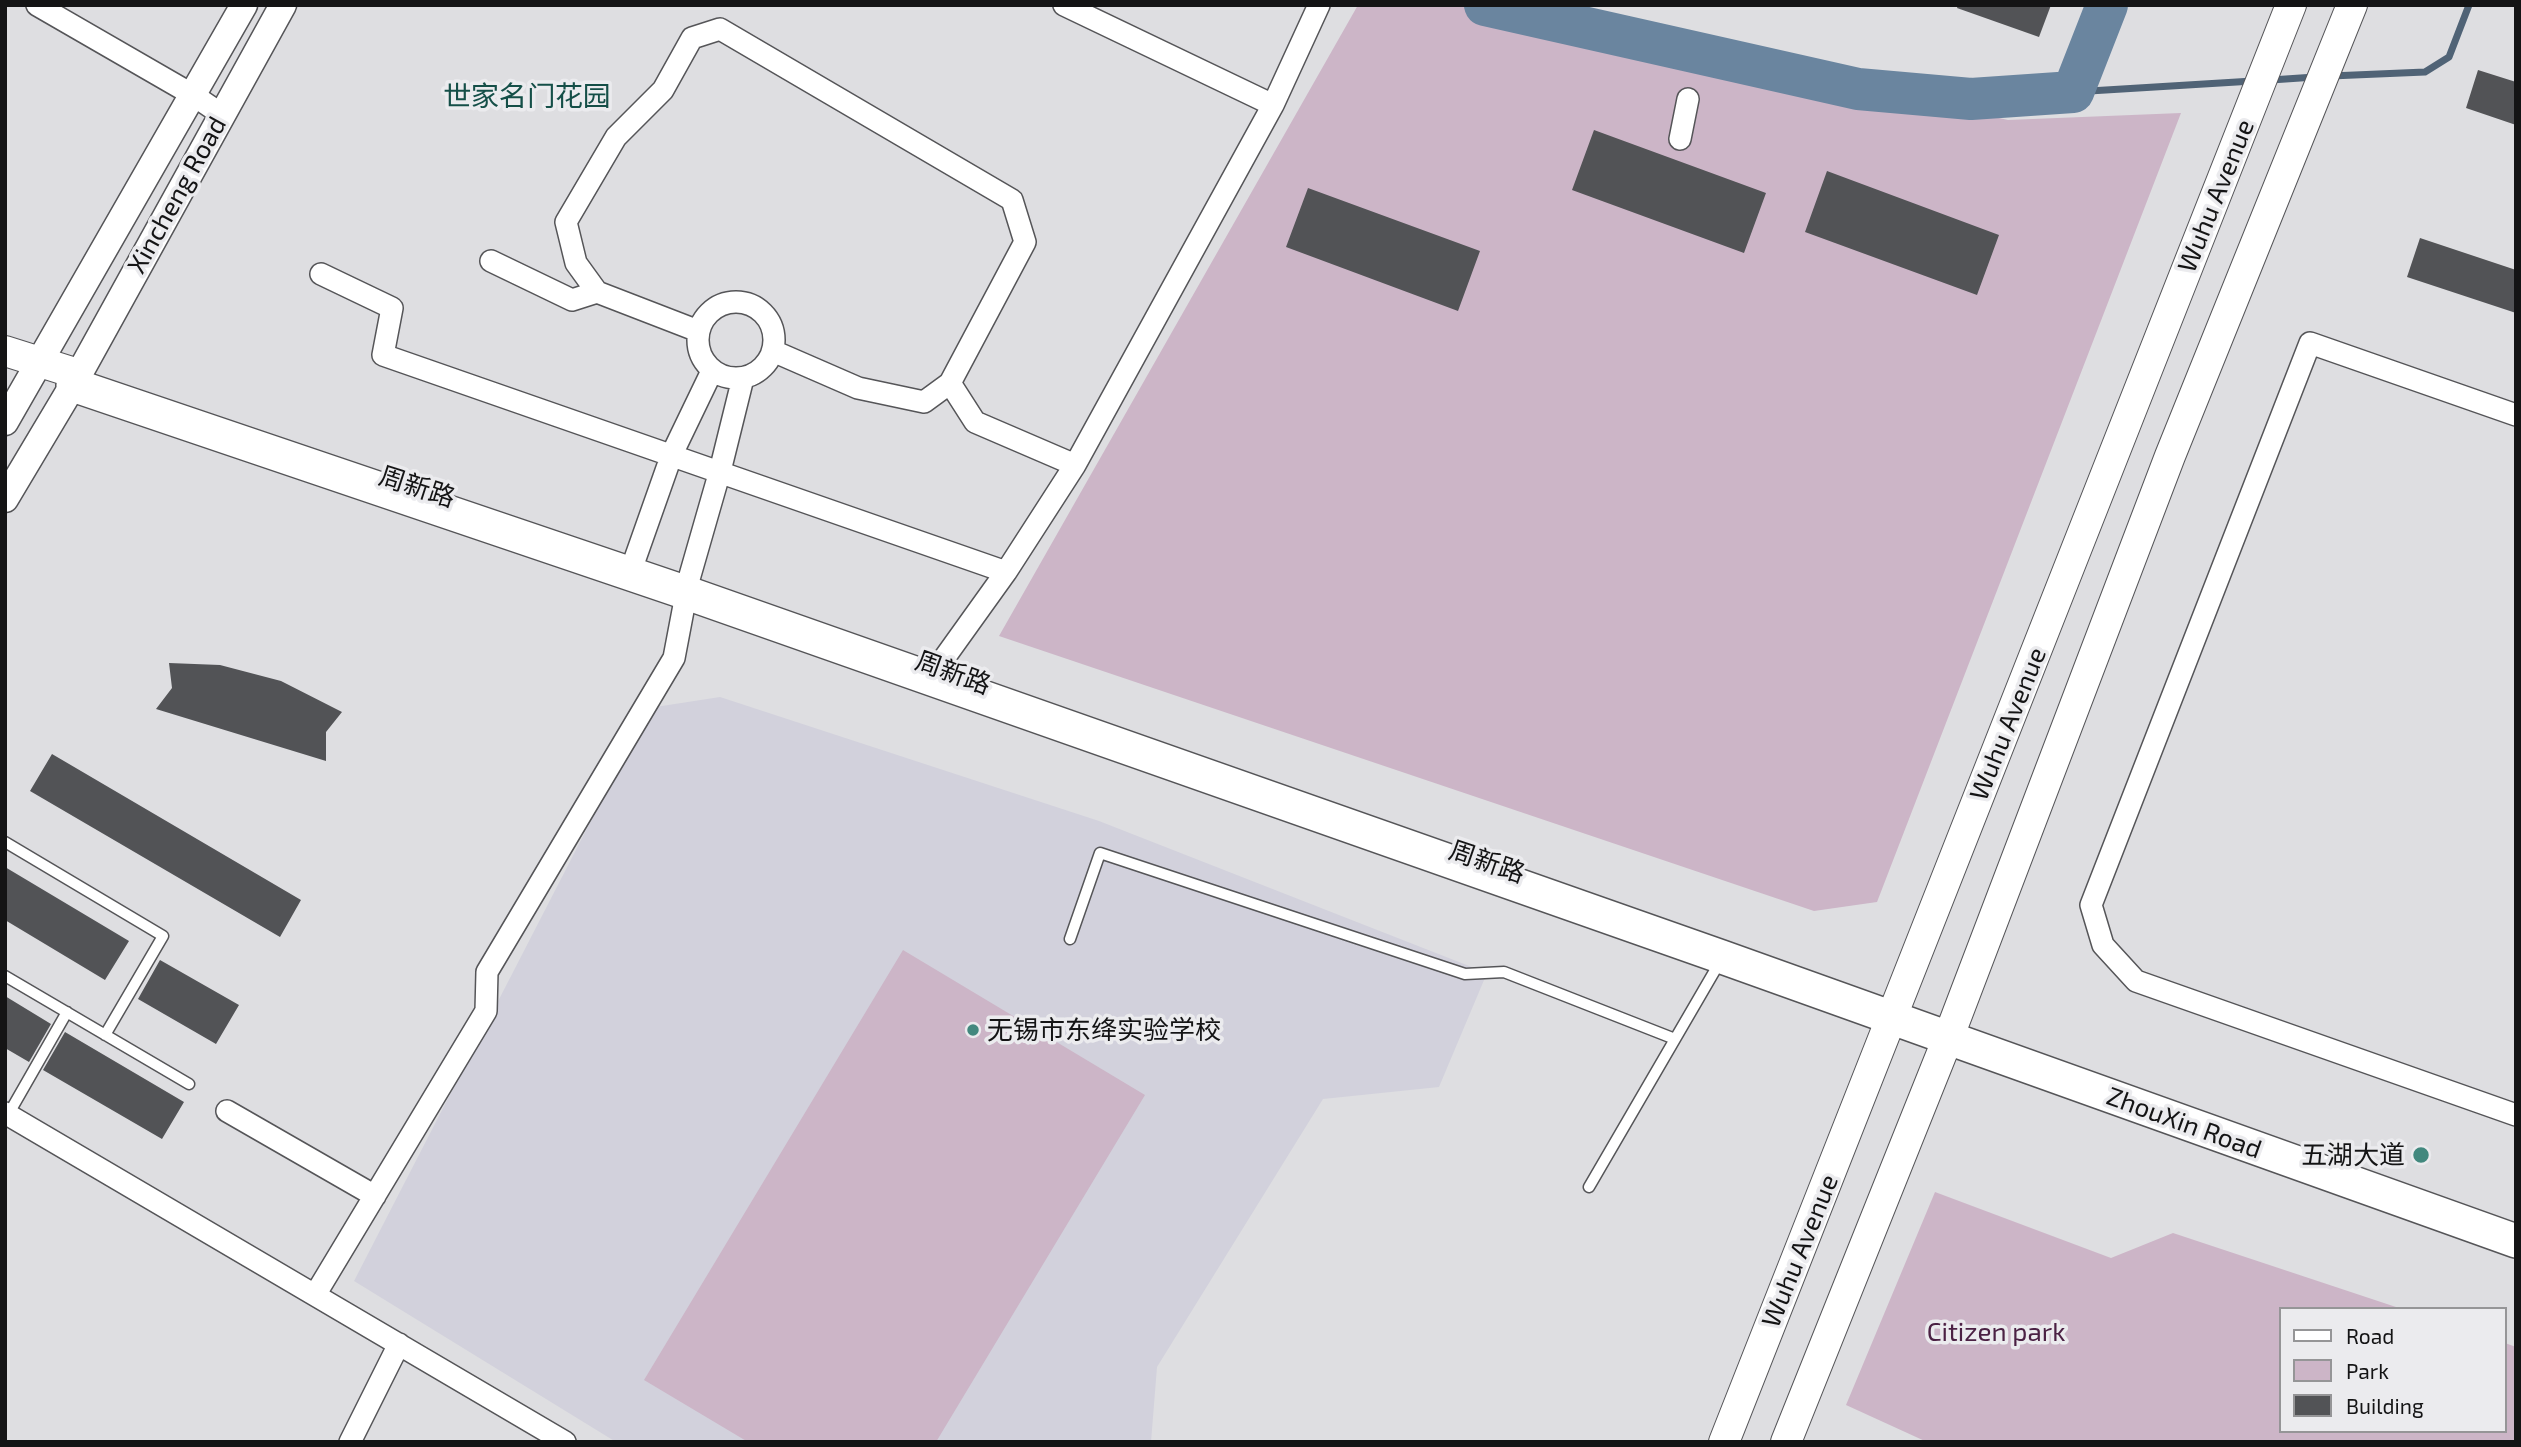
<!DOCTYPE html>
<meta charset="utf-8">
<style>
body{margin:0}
#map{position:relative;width:2521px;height:1447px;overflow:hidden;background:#dedee1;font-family:"Exo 2",sans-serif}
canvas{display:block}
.frame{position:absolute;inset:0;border:7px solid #141415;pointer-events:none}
.legend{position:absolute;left:2279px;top:1307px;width:228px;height:126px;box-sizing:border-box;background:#ebebee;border:2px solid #959597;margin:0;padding:9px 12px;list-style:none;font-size:21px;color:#141415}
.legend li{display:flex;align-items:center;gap:14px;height:35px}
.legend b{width:35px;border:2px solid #959597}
</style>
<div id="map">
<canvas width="2521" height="1447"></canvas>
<div class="frame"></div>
<ul class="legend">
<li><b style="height:9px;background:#fff"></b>Road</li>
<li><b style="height:19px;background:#ccb5c7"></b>Park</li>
<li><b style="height:19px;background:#525356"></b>Building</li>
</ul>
</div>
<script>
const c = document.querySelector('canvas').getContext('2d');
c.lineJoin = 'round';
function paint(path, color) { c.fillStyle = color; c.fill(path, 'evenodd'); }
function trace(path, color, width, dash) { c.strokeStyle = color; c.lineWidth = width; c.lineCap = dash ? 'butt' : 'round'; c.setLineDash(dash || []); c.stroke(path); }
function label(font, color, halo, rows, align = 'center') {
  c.font = font + ' "Exo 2","Noto Sans SC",sans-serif'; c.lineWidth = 7; c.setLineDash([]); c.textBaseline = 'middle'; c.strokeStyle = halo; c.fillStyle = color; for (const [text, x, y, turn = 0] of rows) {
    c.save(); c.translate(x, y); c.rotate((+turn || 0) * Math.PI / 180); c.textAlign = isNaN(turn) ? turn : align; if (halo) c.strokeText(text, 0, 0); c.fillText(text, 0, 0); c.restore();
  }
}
paint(new Path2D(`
 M720 697 1099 821 1487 973 1439 1087 1323 1099 1157 1367 1151 1442H616L354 1281 649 708Z`), '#d2d1dc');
paint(new Path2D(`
 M1358 5H1491L2008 120 2181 113 1877 902 1814 911 999 636Z
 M903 950 1145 1095 936 1442H748L644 1380Z
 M1935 1192 2111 1258 2173 1233 2402 1309H2281V1431H2505V1343L2516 1347V1442H1927L1846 1405Z`), '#ccb5c7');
trace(new Path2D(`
 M2331 76 2425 72 2449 57 2469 5
 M2271 80 2315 77
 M2073 92 2253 81`), '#506376', 7);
trace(new Path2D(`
 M1485 5 1858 89 1971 99 2073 92 2107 5`), '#6a859f', 42);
paint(new Path2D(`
 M1958 5H2051L2039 37 1957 8Z
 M2478 70 2516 82V125L2466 108Z
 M1594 130 1766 193 1744 253 1572 190Z
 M1827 171 1999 235 1977 295 1805 232Z
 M1308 188 1480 251 1458 311 1286 247Z
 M2420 238 2516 270V313L2407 277Z
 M169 663 220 665 281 681 342 712 326 732V761L156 709 172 688Z
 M52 754 301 900 280 937 30 791Z
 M5 867 129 941 105 980 5 920Z
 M160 960 239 1005 216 1044 138 999Z
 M5 996 51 1024 29 1062 5 1048Z
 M65 1032 184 1102 162 1139 43 1070Z`), '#525356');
const service = new Path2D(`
 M5 842 163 936 105 1035
 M1070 939 1100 853 1465 974 1504 972 1675 1039
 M5 976 189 1084
 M8 1115 67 1012
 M1589 1187 1721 960`);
const minor = new Path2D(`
 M37 5 193 95 221 114
 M1273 105 1319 5
 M1680 139 1688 99
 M491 261 572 300 597 292
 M321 274 392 308 383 355 1006 572
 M698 340a38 38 0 1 1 76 0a38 38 0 1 1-76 0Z
 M698 331 597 292 576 263 566 222 616 137 663 90 692 38 720 29 1012 200 1025 242 950 383 975 422 1075 465
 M773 351 858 388 924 402 950 383
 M2516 415 2310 343 2091 905 2103 945 2136 981 2516 1115
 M630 573 672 454 712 371
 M930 678 1006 572 1075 465 1273 105 1064 5
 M227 1111 375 1196
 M5 1113 565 1442
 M315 1295 486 1011 487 972 674 658 689 579 720 471 743 378
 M350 1442 399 1344`);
const tertiary = new Path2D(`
 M5 422 244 5
 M5 499 73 385 283 5`);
const secondary = new Path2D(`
 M5 351 78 374
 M1724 1442 2291 5
 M1786 1442 1952 1028 2170 456 2352 5`);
const primary = new Path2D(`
 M73 385 687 593 1722 957 2516 1241`);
trace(service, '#555558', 13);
trace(minor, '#555558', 24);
trace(tertiary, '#555558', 29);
trace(secondary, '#555558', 32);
trace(primary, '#555558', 36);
trace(service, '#fff', 10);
trace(minor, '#fff', 21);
trace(tertiary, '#fff', 26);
trace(secondary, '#fff', 30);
trace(primary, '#fff', 33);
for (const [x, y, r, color] of [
 [973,1030,7,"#42887e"],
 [2421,1155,9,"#42887e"]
]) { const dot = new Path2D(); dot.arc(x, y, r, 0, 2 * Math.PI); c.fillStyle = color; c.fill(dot); trace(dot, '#ebebee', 2.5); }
label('26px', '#141415', '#ebebee', [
 ["Xincheng Road",177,195,-61],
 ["Wuhu Avenue",2216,196,-68],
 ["周新路",417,487,18],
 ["周新路",953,673,20],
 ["Wuhu Avenue",2008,724,-68],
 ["周新路",1487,862,19],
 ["ZhouXin Road",2184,1123,20],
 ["Wuhu Avenue",1800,1251,-68]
]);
label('26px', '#141415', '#ebebee', [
 ["无锡市东绛实验学校",987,1030],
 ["五湖大道",2405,1155,"right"]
], 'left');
label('26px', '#4b2144', '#ebebee', [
 ["Citizen park",1996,1332]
]);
label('28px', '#154f48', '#ebebee', [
 ["世家名门花园",527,97]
]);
</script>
